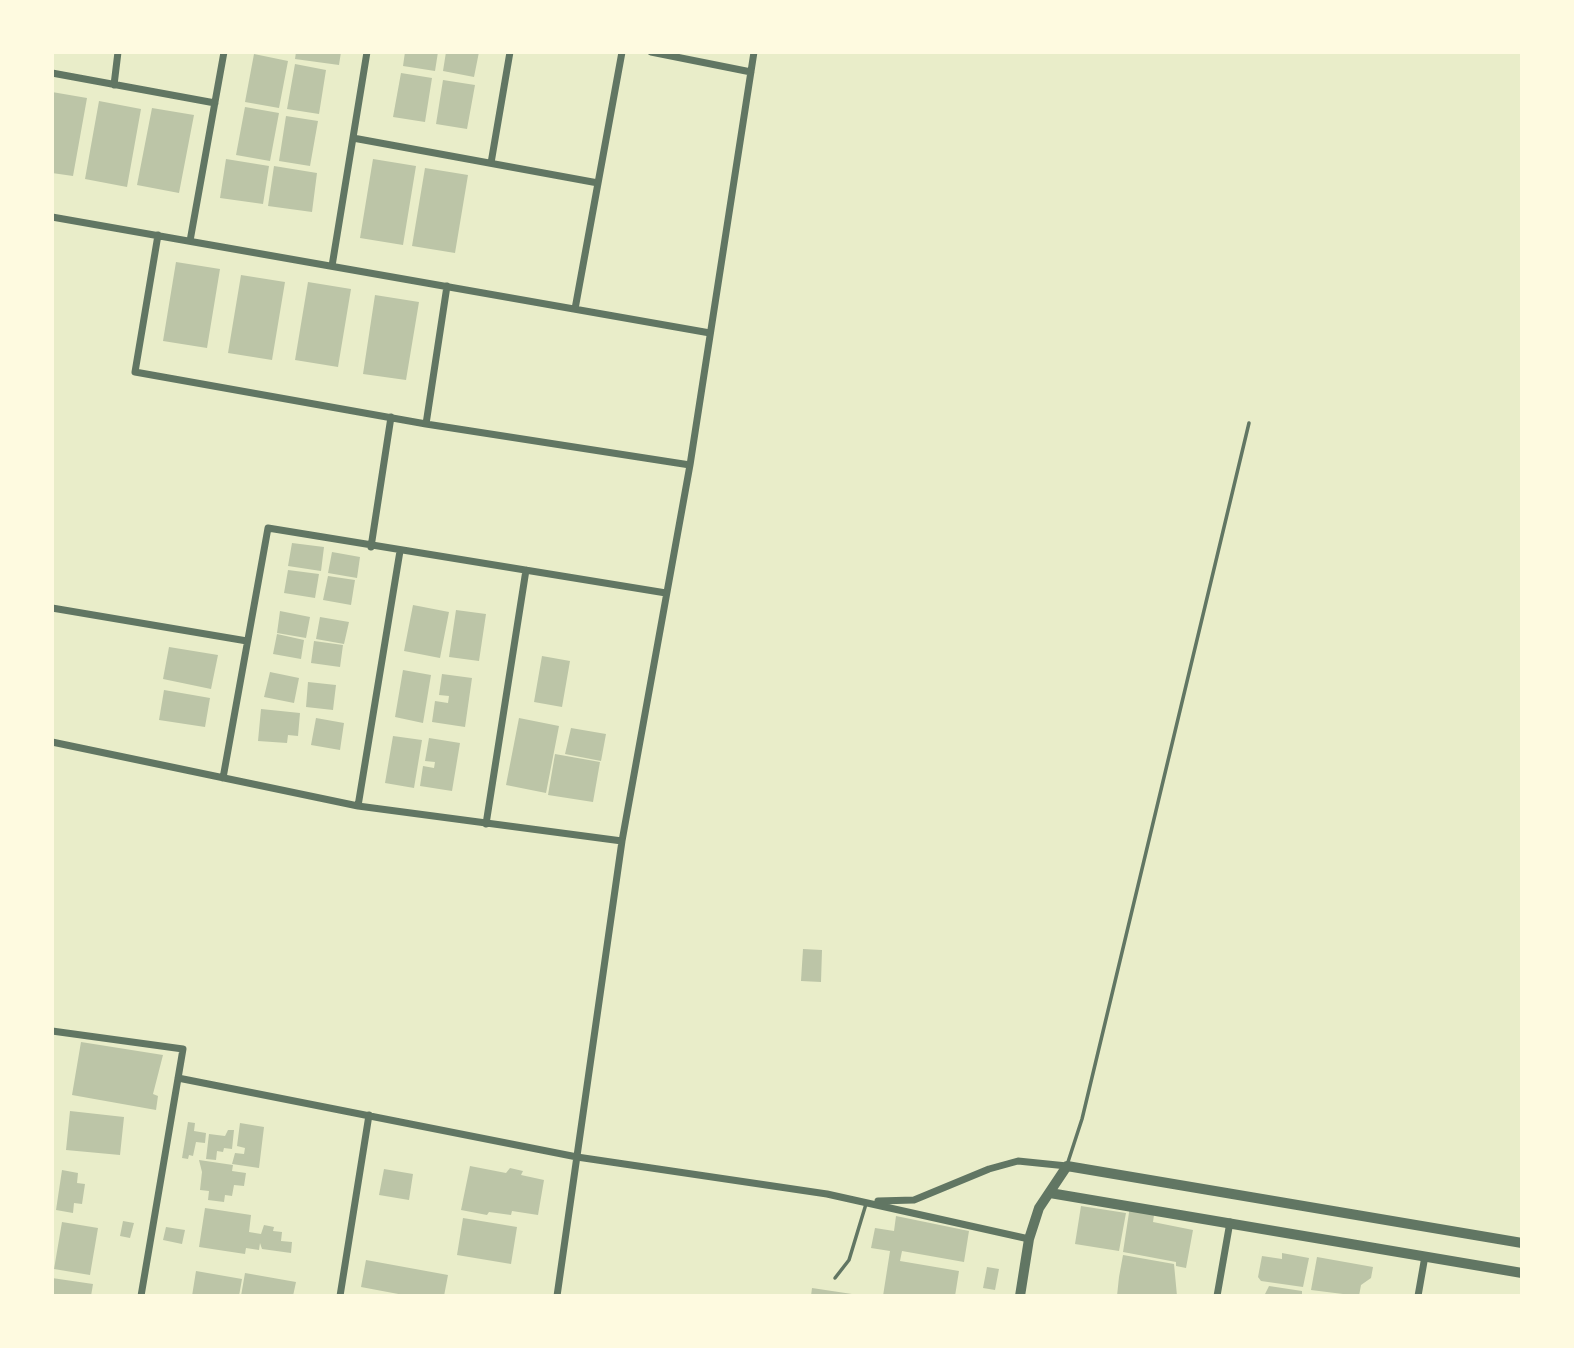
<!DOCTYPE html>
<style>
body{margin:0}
#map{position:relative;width:1574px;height:1348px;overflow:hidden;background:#e9edc9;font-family:Arial,sans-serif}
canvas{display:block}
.frame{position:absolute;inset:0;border:54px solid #fefae0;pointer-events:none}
</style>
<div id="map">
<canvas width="1574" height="1348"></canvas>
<div class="frame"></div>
</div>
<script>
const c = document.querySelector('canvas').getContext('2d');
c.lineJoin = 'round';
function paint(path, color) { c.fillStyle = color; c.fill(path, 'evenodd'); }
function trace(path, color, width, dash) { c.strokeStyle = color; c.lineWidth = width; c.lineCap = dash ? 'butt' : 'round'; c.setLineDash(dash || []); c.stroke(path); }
paint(new Path2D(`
 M296 52H341L339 65 295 59Z
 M405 52H438L435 71 403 66Z
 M446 52H479L474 77 443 71Z
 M254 54 288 61 279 108 245 102Z
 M295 64 326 70 319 114 287 109Z
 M401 73 432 78 425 122 393 117Z
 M443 80 475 85 467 129 436 124Z
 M52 92 87 98 73 176 52 173Z
 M99 101 141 109 127 187 85 179Z
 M245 107 279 113 270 161 236 155Z
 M152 108 194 115 179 193 137 185Z
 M286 116 318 121 310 166 279 161Z
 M226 159 269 166 263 204 220 198Z
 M373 159 416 166 403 245 360 238Z
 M274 166 317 173 312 212 268 206Z
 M425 168 468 175 455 253 412 246Z
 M176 262 220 269 207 348 163 341Z
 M241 275 285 282 272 360 228 353Z
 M308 282 351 289 338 367 295 360Z
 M375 295 419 302 406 380 363 374Z
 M292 543 324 547 321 571 288 566Z
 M332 552 360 557 357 578 328 573Z
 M288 570 319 574 315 598 284 593Z
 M328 576 355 580 351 605 323 600Z
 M413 605 449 612 440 658 404 651Z
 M456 610 486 614 479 661 449 657Z
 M280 611 310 617 306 638 277 633Z
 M320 617 349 622 344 644 316 639Z
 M277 634 304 640 301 659 273 654Z
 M314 641 343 645 340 667 311 663Z
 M169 647 218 655 211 689 163 679Z
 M542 656 570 661 562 707 534 702Z
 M403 670 431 675 423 723 395 717Z
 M270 672 299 678 294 703 264 697Z
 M442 674 472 678 465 727 432 722 435 701 448 703 449 696 439 695Z
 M308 682 336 685 333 710 306 707Z
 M164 690 210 698 205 727 159 720Z
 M261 709 300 713 298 736 288 735 287 743 258 741Z
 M316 718 344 723 340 750 311 745Z
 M519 718 559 726 546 793 506 785Z
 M571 728 606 734 601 761 565 754Z
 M393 736 422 740 414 788 385 783Z
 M429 738 460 743 452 791 420 786 423 766 434 768 435 762 425 761Z
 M555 754 600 762 593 802 548 795Z
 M803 949 822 950 821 982 801 981Z
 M81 1042 163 1055 153 1094 158 1096 156 1110 72 1095Z
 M70 1111 124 1117 120 1155 66 1150Z
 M188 1122 195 1123 194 1131 206 1133 205 1143 196 1142 193 1156 189 1155 188 1159 182 1158Z
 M240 1123 264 1127 259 1168 232 1164 235 1153 244 1154 245 1148 237 1146Z
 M228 1130H234L232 1149 224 1148 223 1152 217 1151 216 1160 206 1159 209 1134 225 1136Z
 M199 1160 233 1165 232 1171 246 1173 244 1186 234 1185 232 1196 225 1195 224 1202 208 1200 209 1191 200 1190 202 1172Z
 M470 1166 506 1173 510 1168 523 1171 521 1175 544 1180 538 1215 512 1211 511 1215 489 1212 487 1215 461 1210Z
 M384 1169 413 1174 409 1200 379 1195Z
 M62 1170 78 1173 77 1183 85 1184 82 1204 74 1203 73 1213 56 1210Z
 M1081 1206 1126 1213 1119 1251 1075 1244Z
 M1130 1206 1154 1215 1153 1222 1193 1230 1186 1268 1176 1266V1262L1123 1252Z
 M205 1208 251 1215 249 1232 261 1234 264 1225 274 1227 273 1231 282 1232 281 1241 292 1242 291 1253 262 1249 260 1243 259 1250 246 1248 245 1254 199 1247Z
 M896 1216 969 1231 964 1262 902 1251 900 1261 959 1271 955 1296H883L890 1251 871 1248 875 1228 894 1231Z
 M463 1218 517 1227 511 1264 457 1255Z
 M123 1221 134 1223 130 1238 120 1236Z
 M62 1222 98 1228 90 1275 54 1269Z
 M166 1227 185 1230 182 1244 163 1240Z
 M1282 1253 1309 1258 1303 1287 1261 1281 1258 1277 1262 1256 1282 1259Z
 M1123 1255 1174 1264 1177 1296H1117L1119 1277 1131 1278 1119 1277Z
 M1317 1257 1373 1267 1371 1278 1361 1285 1359 1296 1311 1290Z
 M366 1260 448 1275 444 1296H409L361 1287Z
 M987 1267 999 1269 995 1290 983 1288Z
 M196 1271 242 1279 239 1296H192Z
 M245 1273 296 1282 293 1296H241Z
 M52 1278 93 1284 91 1296H52Z
 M1269 1286 1302 1291V1296H1264Z
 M812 1288 852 1294V1296H811Z`), '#bcc5a7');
trace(new Path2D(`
 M1067 1165 1082 1119 1249 423
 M835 1278 849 1260 866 1204`), '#617663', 3.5);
trace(new Path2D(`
 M651 52 751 72
 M52 73 215 103
 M114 85 118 52
 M353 138 598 183
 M491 163 510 52
 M52 217 710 333
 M158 235 135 372 426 424 690 465
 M190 241 224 52
 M332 266 367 52
 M575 309 622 52
 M426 424 447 286
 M371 547 391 417
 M52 608 247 641
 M52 742 358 806 622 841
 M223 778 268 528 666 593
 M358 806 400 551
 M486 824 526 570
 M52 1031 183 1049 141 1296
 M178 1078 577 1157 827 1194 1029 1239
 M878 1201 914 1200 989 1169 1018 1161 1067 1166
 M340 1296 369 1115
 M557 1296 622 841 690 465 754 52
 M1217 1296 1230 1222
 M1418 1296 1425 1256`), '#617663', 7);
trace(new Path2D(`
 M1050 1193 1522 1273
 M1020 1296 1029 1239 1039 1208 1067 1166 1522 1243`), '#617663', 10);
</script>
